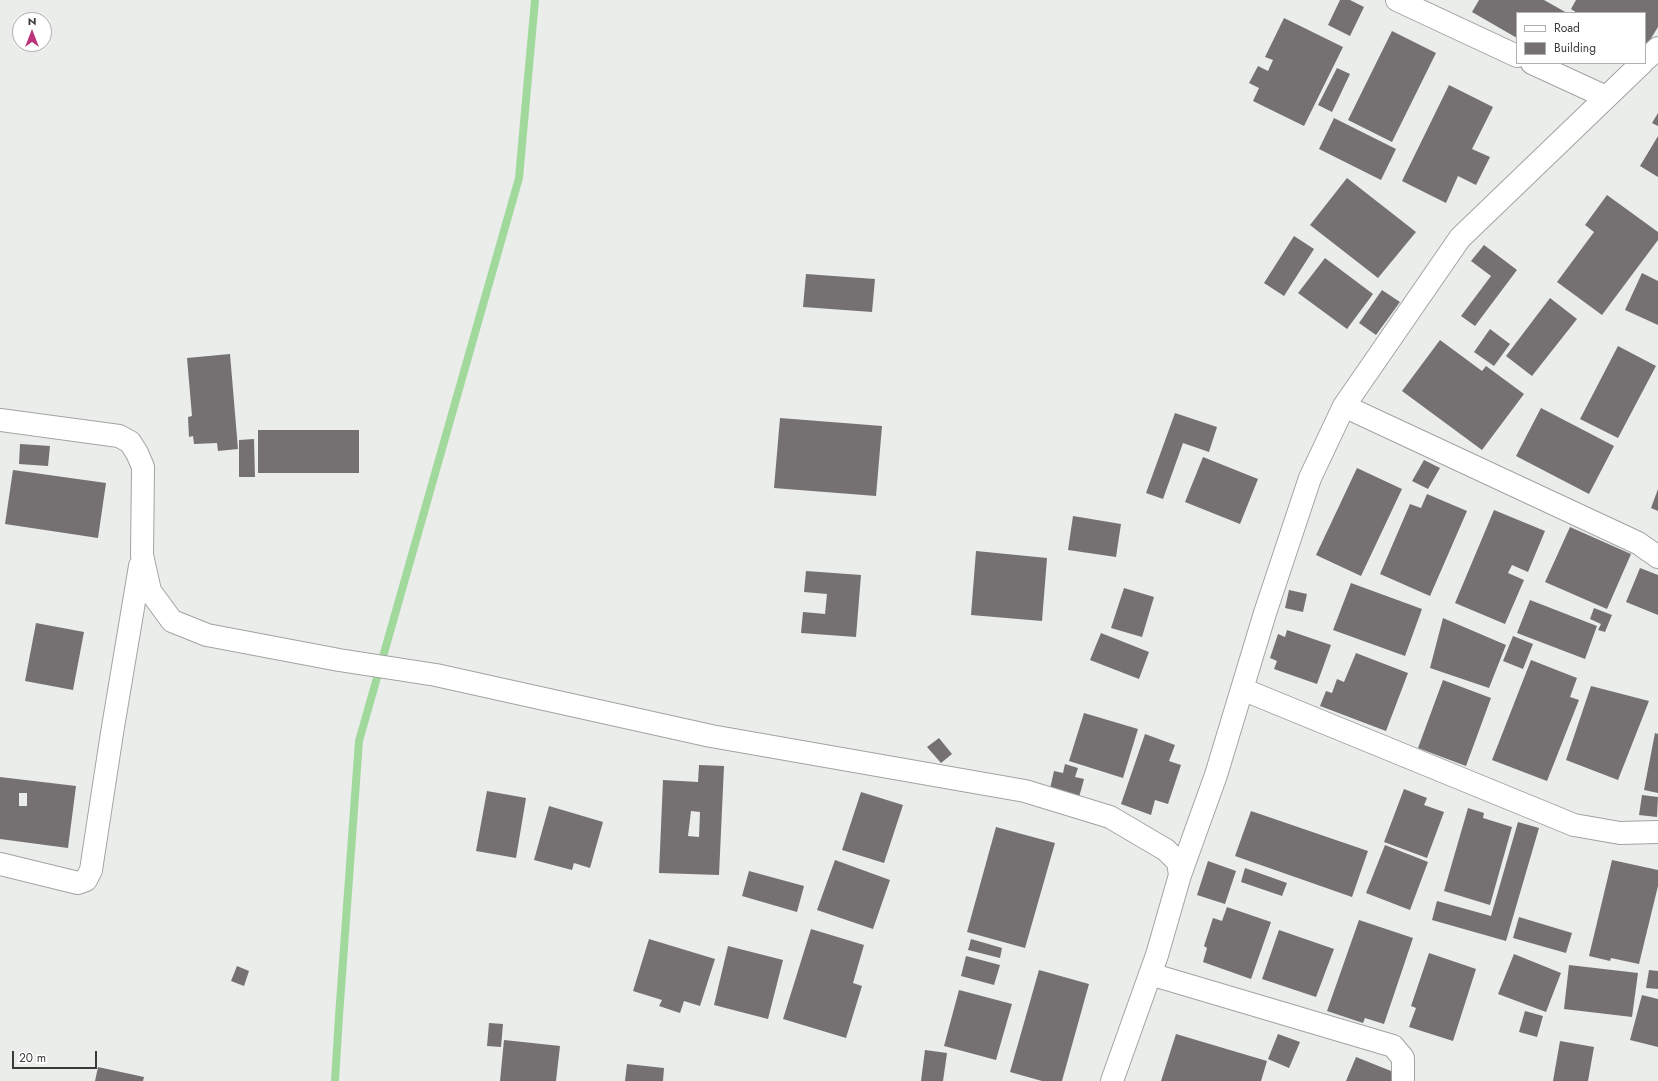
<!DOCTYPE html>
<style>
body{margin:0}
#map{position:relative;width:1658px;height:1081px;overflow:hidden;background:#eaede9;font-family:Jost,sans-serif}
canvas{display:block}
.legend{position:absolute;left:1516px;top:12px;width:130px;height:52px;box-sizing:border-box;background:#fff;border:1px solid #b0b0b0;margin:0;padding:5px 7px;list-style:none;font-size:12px;color:#393a39}
.legend li{display:flex;align-items:center;gap:8px;height:20px}
.legend b{width:20px;border:1px solid #b0b0b0}
.north{position:absolute;left:12px;top:12px;width:40px;height:40px;box-sizing:border-box;background:#fff;border:1px solid #b0b0b0;border-radius:50%;rotate:0deg;font-size:11px;font-weight:700;line-height:16px;text-align:center;color:#393a39}
.north::after{content:'';display:block;margin:auto;width:14px;height:18px;background:#ba3477;clip-path:polygon(50% 0,100% 100%,50% 72%,0 100%)}
.scale{position:absolute;left:12px;top:1051px;width:85px;height:18px;box-sizing:border-box;border:2px solid #393a39;border-top:0;padding-left:5px;font-size:12px;line-height:14px;white-space:nowrap;color:#393a39;-webkit-text-stroke:3px #fff;paint-order:stroke}
</style>
<div id="map">
<canvas width="1658" height="1081"></canvas>
<ul class="legend">
<li><b style="height:5px;background:#fff"></b>Road</li>
<li><b style="height:11px;background:#757172"></b>Building</li>
</ul>
<div class="north">N</div>
<div class="scale">20 m</div>
</div>
<script>
const c = document.querySelector('canvas').getContext('2d');
c.lineJoin = 'round';
function trace(path, color, width, dash) { c.strokeStyle = color; c.lineWidth = width; c.lineCap = dash ? 'butt' : 'round'; c.setLineDash(dash || []); c.stroke(path); }
function paint(path, color) { c.fillStyle = color; c.fill(path, 'evenodd'); }
trace(new Path2D(`
 M335 1081 339 1016 359 741 519 178 535 0`), '#a1d99d', 8);
paint(new Path2D(`
 M1340 0H1350L1364 7 1350 36 1328 25Z
 M1479 0H1544L1567 13H1517V38L1472 12Z
 M1576 0H1658V27L1645 48V13H1577L1571 9Z
 M1284 18 1343 47 1304 126 1253 101 1259 88 1249 83 1258 66 1268 71 1273 60 1265 57Z
 M1392 31 1436 53 1392 142 1348 120Z
 M1337 68 1350 74 1332 112 1318 105Z
 M1449 85 1493 107 1472 149 1490 157 1476 185 1458 176 1446 203 1402 181Z
 M1658 113V126L1652 123Z
 M1334 118 1396 149 1381 180 1319 149Z
 M1658 136V177L1640 166Z
 M1347 178 1416 232 1378 278 1310 225Z
 M1607 195 1658 232V240L1602 315 1557 282 1594 232 1585 225Z
 M1294 236 1314 249 1284 296 1264 283Z
 M1484 245 1517 270 1475 326 1461 316 1491 276 1471 261Z
 M1325 258 1373 294 1347 329 1298 293Z
 M1642 273 1658 281V325L1625 310Z
 M806 274 875 279 872 312 803 307Z
 M1382 290 1400 302 1376 335 1359 323Z
 M1550 298 1577 319 1532 376 1506 356Z
 M1490 329 1510 344 1494 366 1474 352Z
 M1440 340 1482 371 1486 366 1524 394 1482 450 1402 391Z
 M1618 346 1656 366 1618 438 1580 419Z
 M230 354 238 449 218 451 217 443 194 444 193 436 189 437 188 417 192 416 187 358Z
 M1541 408 1614 446 1589 494 1516 456Z
 M1175 413 1217 427 1209 452 1183 443 1163 499 1146 493Z
 M780 418 882 426 876 496 774 488Z
 M258 430H359V473H258Z
 M254 439 255 477H239V440Z
 M20 444 50 446 48 466 19 464Z
 M1203 457 1258 479 1240 524 1185 502Z
 M1424 460 1440 468 1428 489 1412 481Z
 M1357 468 1402 489 1361 576 1316 555Z
 M13 470 106 483 98 538 5 524Z
 M1658 489V511L1651 508Z
 M1427 494 1467 511 1430 596 1380 574 1410 504 1421 508Z
 M1494 510 1545 531 1528 572 1512 565 1508 573 1524 580 1505 624 1455 603Z
 M1073 516 1121 524 1116 557 1068 550Z
 M1570 527 1631 554 1607 609 1545 582Z
 M976 551 1047 558 1042 621 971 615Z
 M1640 568 1658 575V615L1626 602Z
 M806 571 861 575 856 637 801 633 803 612 825 614 827 594 804 592Z
 M1351 583 1422 609 1405 656 1333 630Z
 M1124 588 1154 597 1142 637 1111 628Z
 M1289 590 1307 594 1303 612 1285 608Z
 M1530 600 1597 626 1585 659 1517 633Z
 M1594 608 1612 615 1605 632 1598 630 1601 624 1590 619Z
 M1443 618 1506 645 1489 688 1430 668Z
 M36 623 84 632 73 690 25 681Z
 M1287 630 1331 645 1317 684 1274 669 1277 661 1270 658 1278 634 1285 637Z
 M1101 633 1149 652 1139 679 1090 660Z
 M1513 636 1533 644 1523 669 1503 661Z
 M1356 653 1408 673 1386 731 1320 706 1326 691 1332 693 1337 679 1344 682Z
 M1531 660 1577 678 1570 697 1579 700 1547 781 1492 760Z
 M1443 680 1491 698 1466 766 1418 748Z
 M1591 686 1649 701 1618 780 1566 760Z
 M1084 713 1138 729 1123 778 1069 761Z
 M1655 733 1658 734V793L1644 790Z
 M1145 734 1175 745 1169 761 1181 765 1168 804 1155 800 1151 815 1121 804Z
 M939 738 952 754 941 763 927 747Z
 M1065 764 1078 768 1075 777 1084 779 1078 801 1049 793 1054 771 1063 773Z
 M699 765 724 766 719 875 659 873 663 780 698 782ZM691 811 700 812 699 837 688 836Z
 M0 777 76 786 68 848 0 839ZM19 793H27V806H19Z
 M1404 789 1427 798 1424 805 1444 812 1427 858 1384 842Z
 M487 791 526 798 516 858 476 851Z
 M861 792 903 805 884 863 842 850Z
 M1642 795 1658 797 1657 817 1639 815Z
 M549 806 603 822 590 868 574 863 572 870 534 860Z
 M1468 808 1484 813 1483 818 1512 827 1490 905 1444 891Z
 M1251 811 1368 851 1352 897 1235 856Z
 M1518 822 1539 828 1506 941 1432 920 1437 901 1491 916Z
 M996 827 1055 843 1025 948 967 932Z
 M1385 845 1428 862 1410 910 1366 893Z
 M835 860 890 880 873 929 817 910Z
 M1612 860 1658 870V886L1639 964 1611 958 1610 961 1589 956Z
 M1208 861 1236 871 1225 904 1197 895Z
 M1245 868 1287 883 1282 896 1241 882Z
 M749 871 804 886 797 912 742 896Z
 M1227 907 1271 922 1251 979 1203 962 1207 948 1204 946 1213 918 1222 921Z
 M1519 917 1572 933 1566 953 1513 938Z
 M1359 920 1413 938 1384 1024 1365 1018 1363 1023 1327 1011Z
 M811 929 864 945 853 983 862 986 846 1038 783 1019Z
 M1279 930 1334 949 1316 997 1262 979Z
 M649 939 715 959 700 1006 684 1001 680 1013 659 1006 662 1000 633 991Z
 M971 939 1002 948 1000 958 968 950Z
 M728 946 783 960 768 1019 714 1005Z
 M1429 953 1476 969 1453 1041 1409 1027 1416 1008 1411 1006Z
 M1514 954 1561 973 1546 1012 1498 994Z
 M966 956 1000 965 994 985 961 976Z
 M1569 965 1638 973 1632 1017 1564 1009Z
 M237 966 249 971 244 986 231 981Z
 M1039 970 1089 984 1062 1081H1042L1010 1072Z
 M1649 970 1658 971V989L1646 988Z
 M959 990 1012 1004 996 1060 944 1046Z
 M1642 995 1658 999V1047L1630 1040Z
 M1525 1011 1543 1016 1537 1037 1519 1032Z
 M489 1023 503 1024 501 1047 487 1046Z
 M1176 1034 1267 1061 1261 1081H1161Z
 M1278 1034 1300 1042 1289 1068 1268 1059Z
 M504 1040 560 1046 556 1081H500Z
 M1560 1041 1594 1047 1588 1081H1553Z
 M925 1050 947 1053 943 1081H921Z
 M1356 1057 1396 1073 1392 1081H1346Z
 M627 1064 664 1068 663 1081H625Z
 M98 1067 144 1077 143 1081H95Z`), '#757172');
const street = new Path2D(`
 M1397 0 1517 56
 M1645 60 1658 48
 M1532 63 1606 97
 M1344 406 1638 543 1658 557
 M0 420 119 436 130 442 137 453 143 467 142 555 150 591 172 621 207 635 339 660 436 675 711 736 1025 791 1110 817 1166 850 1178 862 1180 875 1157 955 1112 1081
 M1242 689 1574 825 1620 833 1658 832
 M0 864 78 883 86 880 91 870 112 733 140 566
 M1180 875 1216 775 1265 613 1310 478 1344 406 1460 238 1642 63
 M1150 974 1393 1046 1403 1058V1081`);
trace(street, '#a1a4a1', 24);
trace(street, '#fff', 22);
</script>
